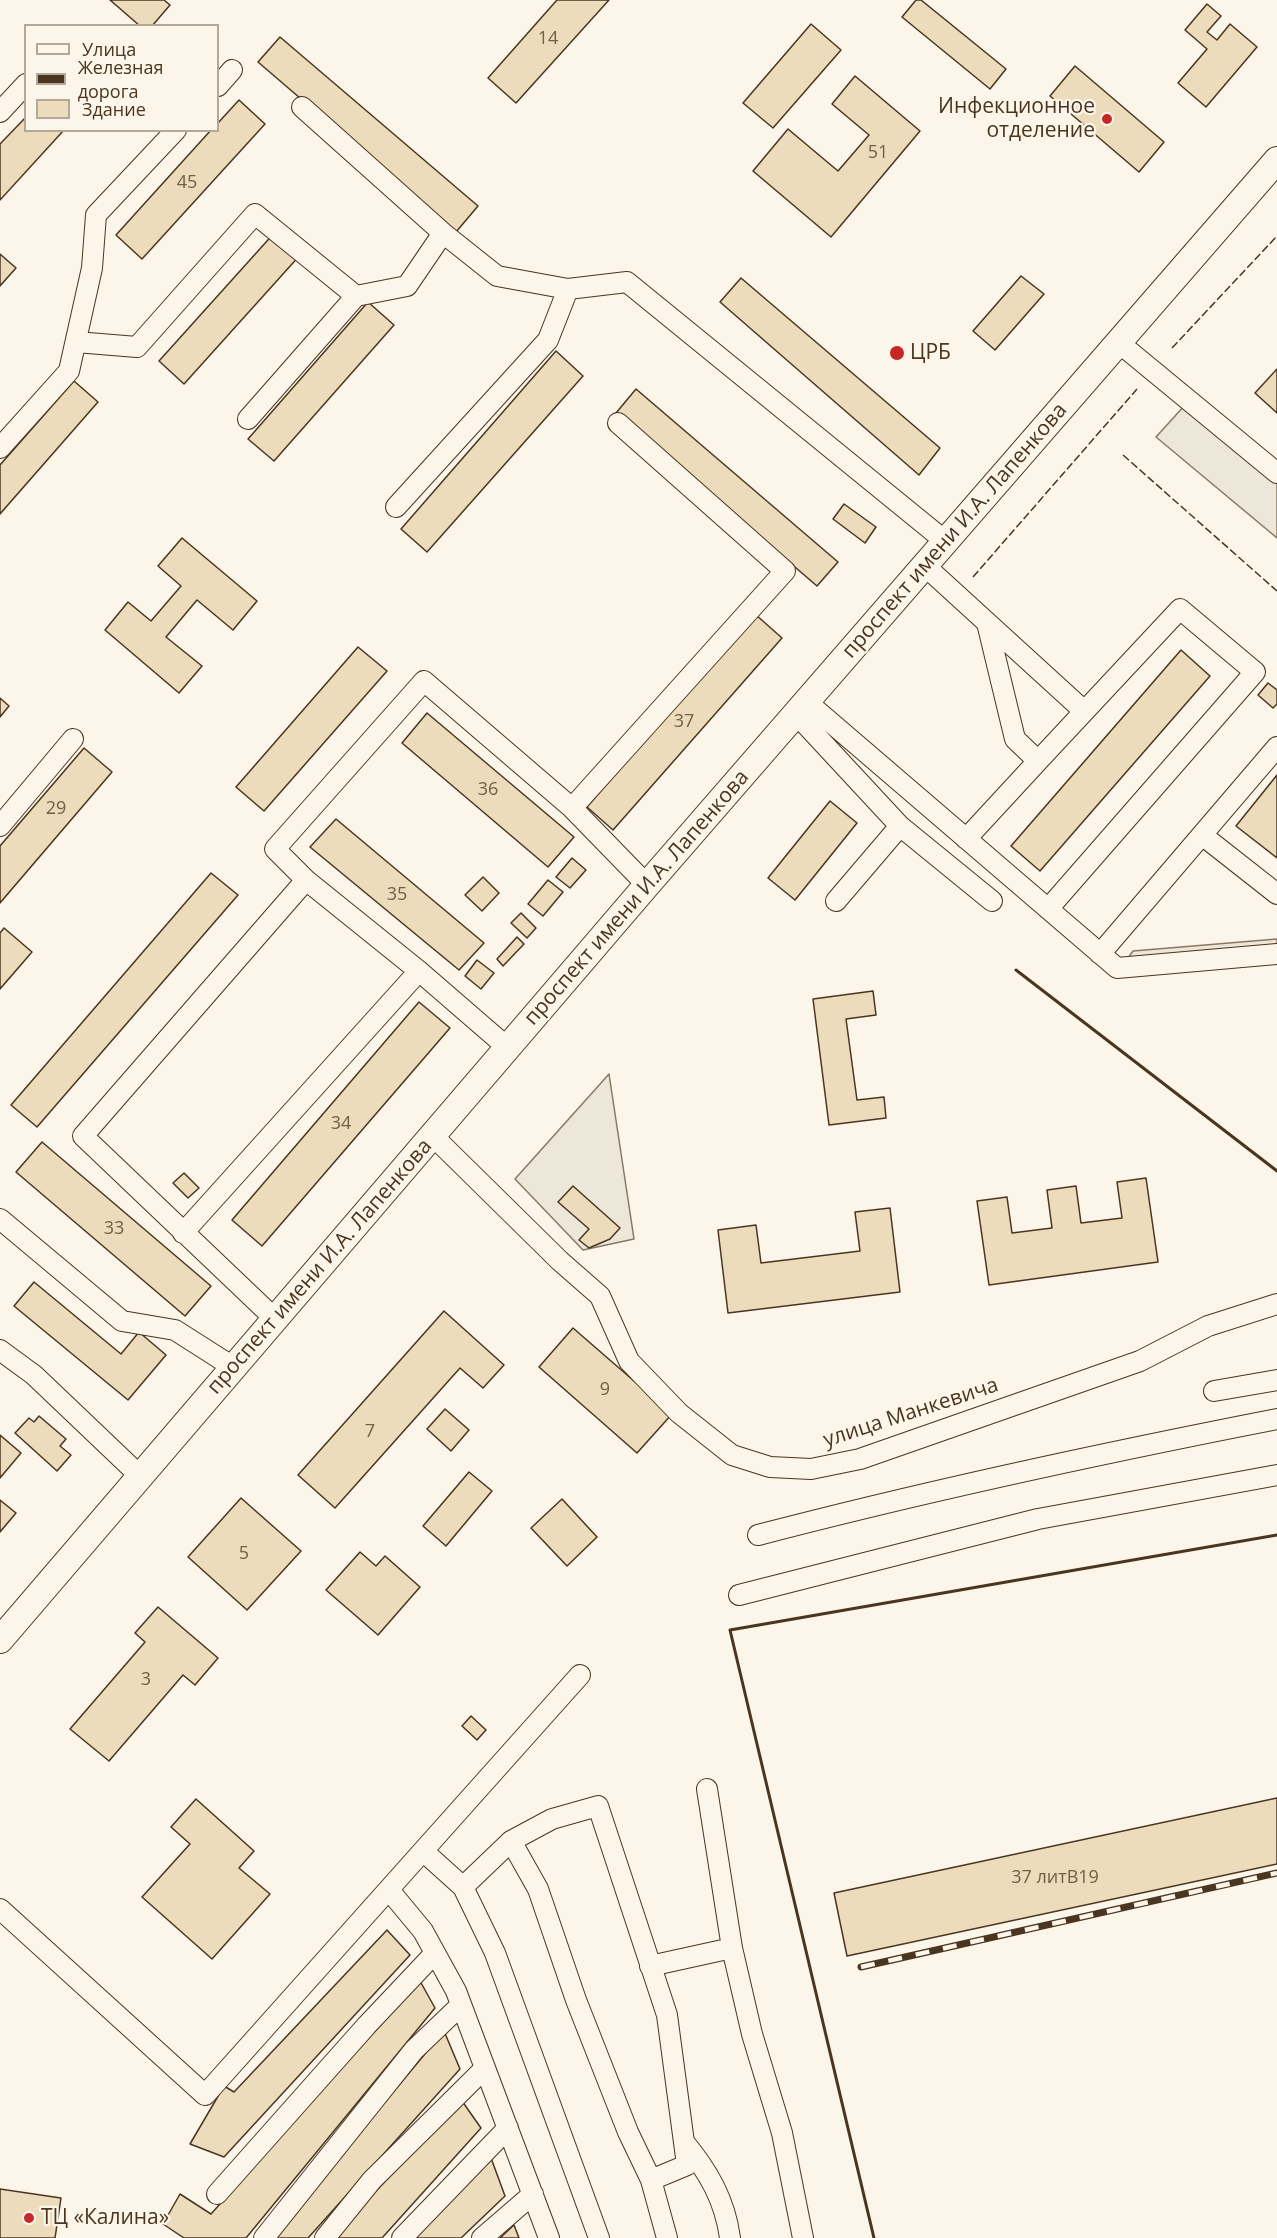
<!DOCTYPE html>
<meta charset="utf-8">
<style>
body{margin:0}
#map{position:relative;width:1277px;height:2238px;overflow:hidden;background:#fbf6e9;font-family:"Open Sans",sans-serif}
canvas{display:block}
.legend{position:absolute;left:24px;top:24px;width:195px;height:108px;box-sizing:border-box;background:#fbf6e9;border:2px solid #b4a999;margin:0;padding:8px 10px;list-style:none;font-size:18px;color:#4a3520}
.legend li{display:flex;align-items:center;gap:12px;height:30px}
.legend b{width:30px;border:2px solid #b4a999}
</style>
<div id="map">
<canvas width="1277" height="2238"></canvas>
<ul class="legend">
<li><b style="height:8px;background:#fbf6e9"></b>Улица</li>
<li><b style="height:8px;background:#4a3520"></b>Железная дорога</li>
<li><b style="height:16px;background:#ecdcbc"></b>Здание</li>
</ul>
</div>
<script>
const c = document.querySelector('canvas').getContext('2d');
c.lineJoin = 'round';
function paint(path, color) { c.fillStyle = color; c.fill(path, 'evenodd'); }
function trace(path, color, width, dash) { c.strokeStyle = color; c.lineWidth = width; c.lineCap = dash ? 'butt' : 'round'; c.setLineDash(dash || []); c.stroke(path); }
function label(font, color, halo, rows, align = 'center') {
  c.font = font + ' "Open Sans",sans-serif'; c.lineWidth = 4.5; c.setLineDash([]); c.textBaseline = 'middle'; c.strokeStyle = halo; c.fillStyle = color; for (const [text, x, y, turn = 0] of rows) {
    c.save(); c.translate(x, y); c.rotate((+turn || 0) * Math.PI / 180); c.textAlign = isNaN(turn) ? turn : align; if (halo) c.strokeText(text, 0, 0); c.fillText(text, 0, 0); c.restore();
  }
}
const parking = new Path2D(`
 M1185 405 1277 479V538L1156 437Z
 M1277 939V954L1121 968 1133 951Z
 M609 1074 634 1239 583 1250 515 1179Z`);
paint(parking, '#ede7d9');
trace(parking, '#887966', 1.5);
const building = new Path2D(`
 M110 0H164L170 5 152 26H140Z
 M557 0H609L516 103 488 78Z
 M916 0H921L1006 69 990 89 902 17Z
 M1207 4 1221 16 1207 32 1217 40 1230 24 1257 47 1206 107 1178 83 1207 49 1185 30Z
 M811 24 841 50 773 128 743 103Z
 M280 37 478 206 456 232 258 62Z
 M1075 66 1164 142 1139 172 1050 96Z
 M855 76 920 131 831 237 753 171 788 129 838 171 869 135 832 104Z
 M239 100 265 124 142 259 116 235 211 130H218V123Z
 M26 117V130H64L0 200V144Z
 M276 231 301 254 184 384 159 361Z
 M0 254 16 268 0 286Z
 M1021 276 1044 294 995 350 973 331Z
 M741 278 940 448 919 475 720 302Z
 M368 302 394 325 274 461 248 439Z
 M556 351 583 376 427 552 401 529Z
 M1277 369V413L1255 393Z
 M74 381 98 402 0 514V465Z
 M636 389 838 562 817 586 616 413Z
 M844 504 876 527 865 543 833 519Z
 M182 538 257 601 233 630 197 600 166 637 202 666 179 693 105 630 128 602 151 621 181 586 158 566Z
 M755 614 782 638 613 830 587 807Z
 M358 647 387 671 264 811 236 787Z
 M1181 650 1210 676 1040 871 1011 846Z
 M1268 683 1277 690V704L1273 708 1258 695Z
 M0 698 9 706 0 717Z
 M427 713 574 837 548 867 402 743Z
 M84 748 112 772 0 903V846Z
 M1277 775V858L1236 826Z
 M830 801 857 823 795 900 768 878Z
 M336 819 484 943 459 970 310 847Z
 M572 858 586 870 570 888 556 877Z
 M211 873 238 895 37 1127 11 1105Z
 M483 877 499 893 482 911 465 895Z
 M548 880 563 892 543 916 528 904Z
 M521 913 536 928 527 938 511 923Z
 M4 928 32 952 0 989V933Z
 M517 937 524 944 503 966 497 959Z
 M477 960 494 973 481 989 465 976Z
 M873 991 876 1015 846 1019 857 1100 884 1097 886 1118 829 1125 813 999Z
 M419 1002 450 1028 262 1246 232 1220Z
 M42 1142 211 1286 185 1316 16 1172Z
 M184 1173 199 1188 188 1198 173 1183Z
 M1146 1178 1158 1262 989 1285 977 1201 1007 1197 1012 1233 1052 1228 1047 1190 1076 1186 1081 1223 1122 1218 1117 1182Z
 M573 1186 620 1228 610 1239 589 1248 579 1240 589 1229 558 1202Z
 M890 1208 900 1292 728 1313 718 1230 756 1225 761 1263 860 1251 855 1212Z
 M34 1282 121 1354 139 1332 166 1355 128 1400 14 1306Z
 M444 1311 504 1365 483 1388 460 1368 335 1508 298 1475Z
 M573 1328 672 1414 637 1453 539 1367Z
 M445 1409 469 1430 451 1451 427 1429Z
 M39 1416 66 1439 60 1446 71 1455 57 1471 15 1433 29 1418 34 1422Z
 M0 1435 21 1453 0 1478Z
 M469 1472 492 1491 446 1546 423 1526Z
 M241 1498 301 1551 247 1610 188 1557Z
 M562 1499 597 1537 567 1566 531 1528Z
 M0 1500 16 1513 0 1532Z
 M360 1552 376 1566 385 1556 420 1587 378 1635 326 1590Z
 M158 1607 218 1658 195 1685 183 1675 109 1761 70 1729 145 1642 135 1633Z
 M471 1716 486 1730 477 1740 462 1726Z
 M1277 1798V1864L847 1956 834 1893Z
 M196 1799 254 1851 239 1868 270 1894 212 1959 142 1897 190 1844 171 1827Z
 M387 1930 410 1955 224 2157 190 2144 224 2086 234 2092Z
 M420 1981 435 2008 246 2238H184L163 2224 180 2194 211 2214Z
 M444 2031 460 2069 308 2238H272Z
 M462 2101 481 2128 382 2238H331Z
 M491 2158 505 2196 461 2238H409Z
 M0 2189 61 2198 55 2238H0Z
 M514 2225 519 2238H500Z`);
paint(building, '#ecdcbc');
trace(building, '#4a3520', 1.5);
const minor = new Path2D(`
 M218 86 232 70
 M302 107 443 233 497 276 568 289 627 282 945 541
 M0 112 26 84
 M76 342 137 347 255 214 356 296
 M1118 342 1277 473
 M248 419 356 296 407 286 443 233
 M0 448 69 371 92 268 96 215 176 130
 M396 507 548 340 568 289
 M924 565 1084 711
 M987 623 1015 739 1038 761 1180 609 1255 672 1048 909
 M807 702 1117 968 1277 954
 M796 714 900 826 992 901
 M572 808 785 571 618 423
 M0 826 73 739
 M1202 835 1277 894
 M966 839 1038 761
 M836 901 900 826
 M1100 954 1277 747
 M508 1048 419 971 306 880 275 849 424 681 572 808 647 885
 M434 1137 560 1261 600 1296 629 1361 679 1413 732 1455 770 1467 811 1469 860 1459 1140 1361 1208 1326 1277 1304
 M0 1219 122 1321 175 1330 233 1367
 M183 1233 419 971
 M274 1318 83 1136 306 880
 M0 1350 34 1375 140 1476
 M1214 1391 1277 1380
 M758 1535C930 1490 1103 1453 1277 1419
 M739 1595 1038 1519 1277 1475
 M707 1789 732 1948
 M423 1851 463 1887 495 1953 599 2238
 M463 1887 511 1841 552 1819 598 1806 667 2015 687 2165 651 2180 628 2132 576 2000 538 1889 511 1841
 M389 1890 423 1931 456 1991 549 2238
 M0 1909 205 2095 580 1675
 M650 1966 732 1948 752 2034 782 2133 803 2238
 M684 2142C708 2171 725 2200 730 2238
 M651 2180 667 2238
 M217 2194 367 2025 435 1953
 M264 2238 414 2050 461 2005
 M325 2238 372 2180 485 2068
 M402 2238 508 2128
 M482 2238 533 2194`);
const major = new Path2D(`
 M0 1640 647 885 1277 160`);
trace(minor, '#4a3520', 22);
trace(major, '#4a3520', 28);
trace(minor, '#fbf6e9', 20);
trace(major, '#fbf6e9', 26);
const rail = new Path2D(`
 M861 1967 1277 1873`);
trace(rail, '#4a3520', 7);
trace(rail, '#fbf6e9', 4.5, [14]);
trace(new Path2D(`
 M1172 348 1277 236
 M1123 455 1277 591
 M973 577 1137 389`), '#4a3520', 1.5, [8, 3]);
trace(new Path2D(`
 M1016 970 1277 1171
 M874 2238 730 1630 1277 1535`), '#4a3520', 3);
for (const [x, y, r, color] of [
 [1107,119,6,"#c62828"],
 [897,353,8,"#c62828"],
 [29,2218,6,"#c62828"]
]) { const dot = new Path2D(); dot.arc(x, y, r, 0, 2 * Math.PI); c.fillStyle = color; c.fill(dot); trace(dot, '#fbf6e9', 2); }
label('18px', '#725f47', null, [
 ["14",548,39],
 ["51",878,153],
 ["45",187,183],
 ["37",684,722],
 ["36",488,790],
 ["29",56,809],
 ["35",397,895],
 ["34",341,1124],
 ["33",114,1229],
 ["9",605,1390],
 ["7",370,1432],
 ["5",244,1554],
 ["3",146,1680],
 ["37 литВ19",1055,1878]
]);
label('21px', '#4a3520', '#fbf6e9', [
 ["Инфекционное",1095,107,"right"],
 ["отделение",1095,131,"right"],
 ["ЦРБ",910,353],
 ["ТЦ «Калина»",41,2218]
], 'left');
label('21px', '#4a3520', '#fbf6e9', [
 ["проспект имени И.А. Лапенкова",955,531,-49],
 ["проспект имени И.А. Лапенкова",637,898,-49],
 ["проспект имени И.А. Лапенкова",320,1267,-49],
 ["улица Манкевича",911,1413,-18]
]);
</script>
